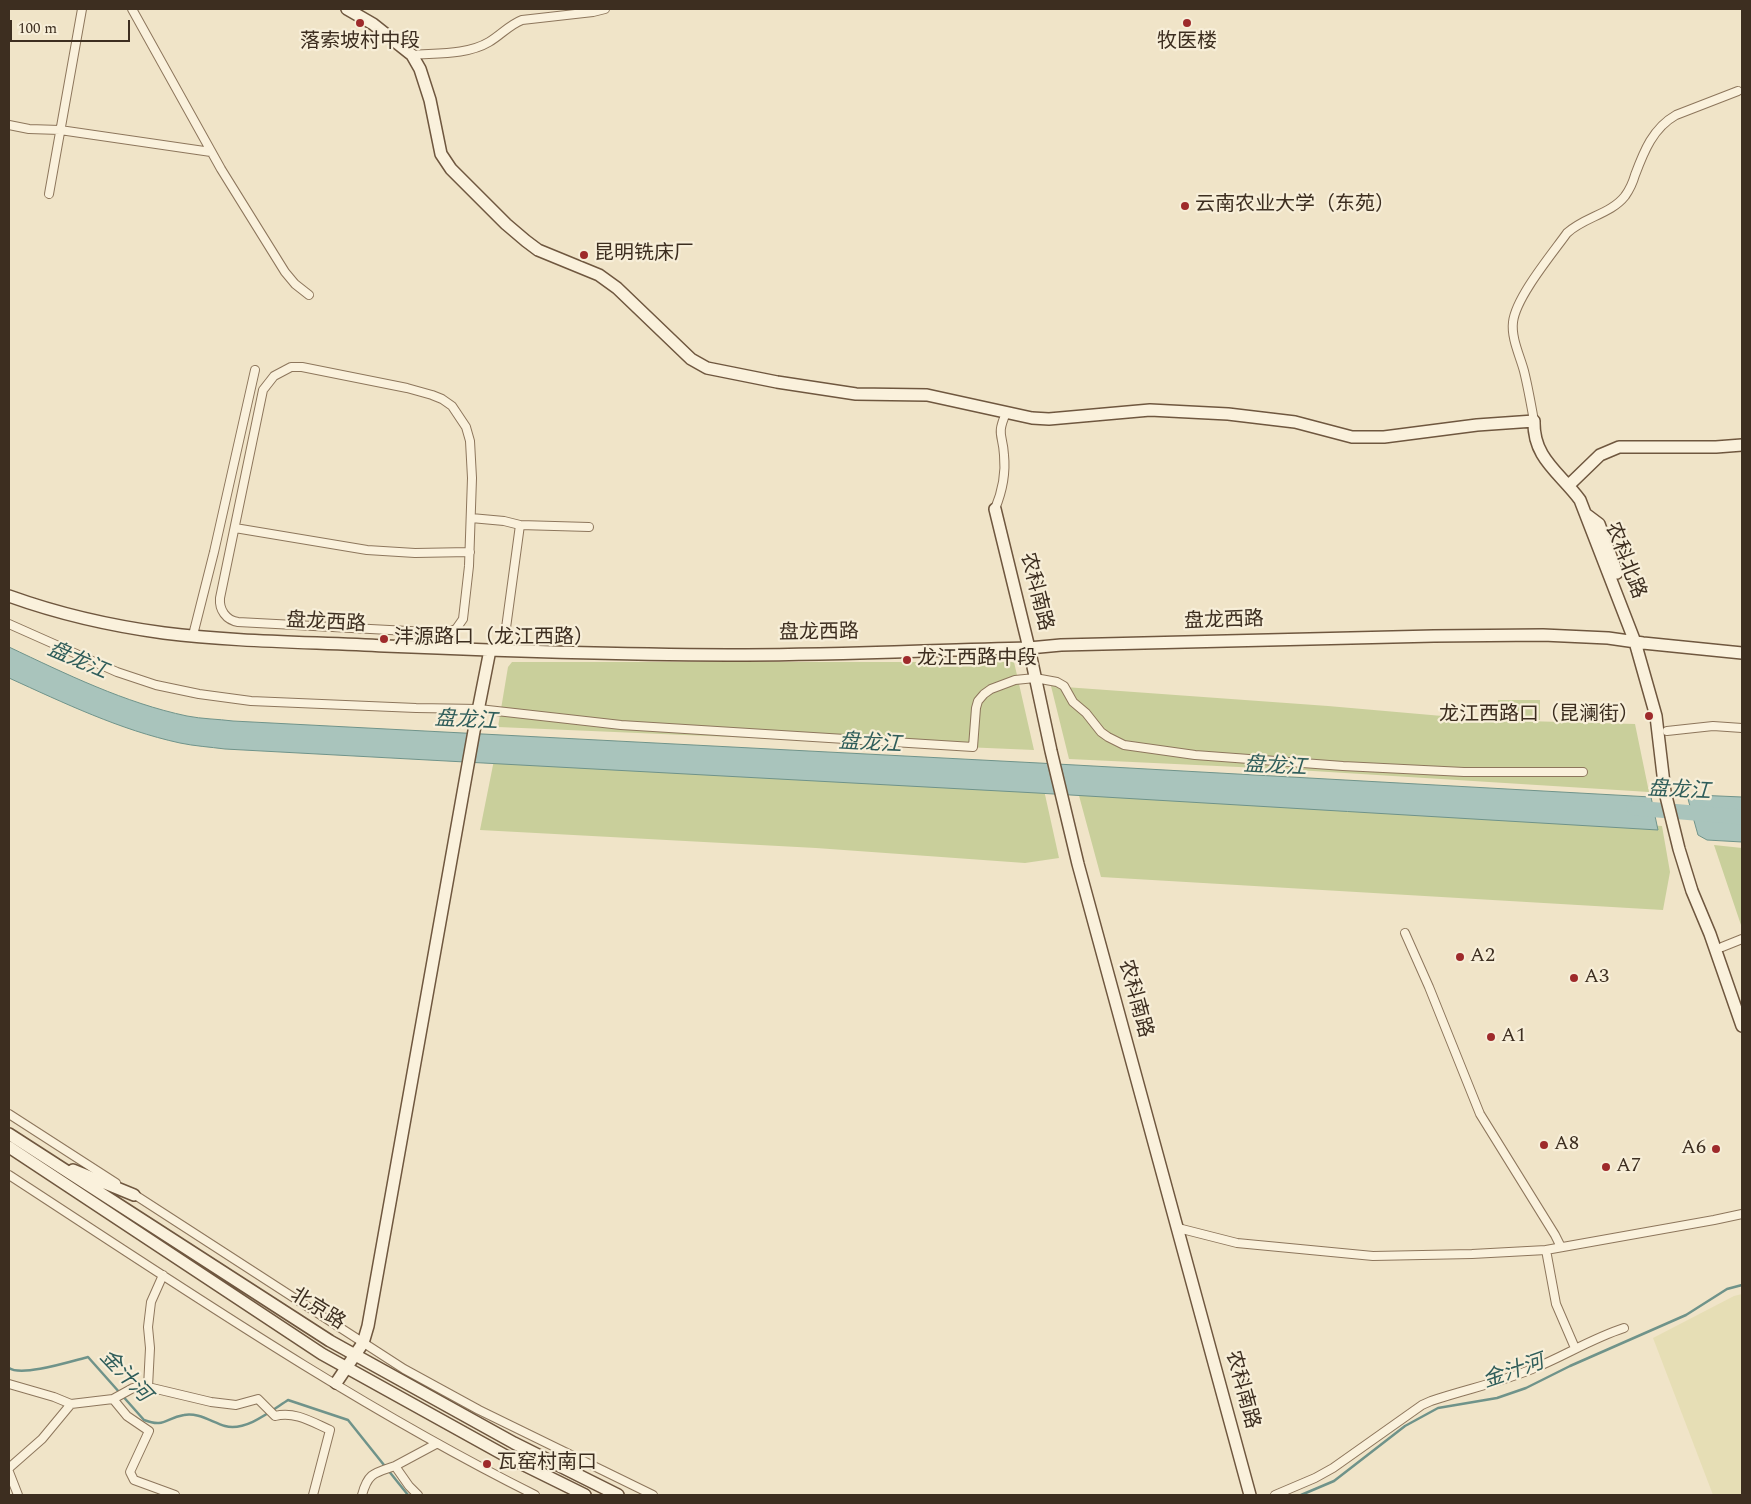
<!DOCTYPE html>
<meta charset="utf-8">
<style>
body{margin:0}
#map{position:relative;width:1751px;height:1504px;overflow:hidden;background:#f0e4c8;font-family:Spectral,serif}
canvas{display:block}
.frame{position:absolute;inset:0;border:10px solid #3d2e20;pointer-events:none}
.scale{position:absolute;left:10px;top:20px;width:120px;height:22px;box-sizing:border-box;border:2px solid #3d2e20;border-top:0;padding-left:6px;font-size:15px;line-height:18px;white-space:nowrap;color:#3d2e20;-webkit-text-stroke:4px #f7eed8;paint-order:stroke}
</style>
<div id="map">
<canvas width="1751" height="1504"></canvas>
<div class="frame"></div>
<div class="scale">100 m</div>
</div>
<script>
const c = document.querySelector('canvas').getContext('2d');
c.lineJoin = 'round';
function paint(path, color) { c.fillStyle = color; c.fill(path, 'evenodd'); }
function trace(path, color, width, dash) { c.strokeStyle = color; c.lineWidth = width; c.lineCap = dash ? 'butt' : 'round'; c.setLineDash(dash || []); c.stroke(path); }
function label(font, color, halo, rows, align = 'center') {
  c.font = font + ' Spectral,"Noto Sans SC",serif'; c.lineWidth = 4.5; c.setLineDash([]); c.textBaseline = 'middle'; c.strokeStyle = halo; c.fillStyle = color; for (const [text, x, y, turn = 0] of rows) {
    c.save(); c.translate(x, y); c.rotate((+turn || 0) * Math.PI / 180); c.textAlign = isNaN(turn) ? turn : align; if (halo) c.strokeText(text, 0, 0); c.fillText(text, 0, 0); c.restore();
  }
}
paint(new Path2D(`
 M1742 1294V1495H1713L1653 1338 1734 1296Z`), '#e6deb5');
paint(new Path2D(`
 M512 662H1014L1034 750 498 727 508 667Z
 M1051 686 1328 706 1488 720 1635 724 1649 792 1281 769 1069 759Z
 M1498 700H1540V720L1497 719Z
 M494 760 1044 790 1059 858 1025 863 816 848 480 830Z
 M1078 792 1662 826 1670 872 1663 910 1101 877Z
 M1714 845 1742 848V928Z`), '#c9cf9b');
const water = new Path2D(`
 M9 647C66 674 125 703 187 716 202 719 218 719 233 721L1039 763 1651 797 1658 830 1037 793 225 749C210 747 194 746 180 743 120 730 64 703 9 678Z
 M1696 795 1742 797V842L1707 840 1698 835 1688 799Z`);
paint(water, '#a9c4bc');
trace(water, '#6f938a', 1);
trace(new Path2D(`
 M9 1368C22 1377 72 1361 88 1357L144 1420C165 1428 165 1418 184 1415 197 1412 212 1422 225 1426 245 1432 271 1411 288 1400L348 1420 408 1495
 M1301 1495 1334 1481 1405 1426 1438 1408 1497 1398 1526 1388 1570 1366 1686 1315 1727 1289 1742 1285`), '#6f938a', 2.5);
trace(new Path2D(`
 M1634 808 1742 817`), '#a9c4bc', 15);
const street = new Path2D(`
 M132 9 221 169 285 272 295 284 309 295
 M412 55C437 53 467 55 489 42 501 35 509 25 522 20L593 12 605 9
 M9 125 29 129 60 130 211 152
 M49 194 82 9
 M291 367H302L407 388 432 395 442 399 452 406 466 427 470 441 472 478 469 566 463 619 456 629 446 633 238 622C226 620 219 610 220 598L263 390 274 376Z
 M1534 421C1531 404 1528 387 1524 371 1520 356 1511 338 1513 322 1516 297 1552 254 1567 233 1584 217 1611 214 1625 196 1630 189 1633 182 1635 175 1644 151 1653 128 1676 115L1738 91
 M995 509C1002 492 1006 474 1004 455 1003 434 996 436 1006 413
 M471 518 504 521 520 525 589 527
 M235 528 367 550 415 553 470 552
 M9 624 117 672 156 685 199 694 251 701 416 708 479 709 621 725 973 747 976 708 978 701 984 694 991 689 1015 680 1035 678 1057 682 1064 686 1073 702 1086 713 1101 732 1108 737 1124 745 1195 755 1343 766 1464 772H1583
 M193 635 214 552 255 370
 M503 650 520 525
 M1667 731 1713 726 1742 728
 M1405 933 1429 987 1480 1114 1555 1235 1561 1247
 M1722 947 1742 939
 M9 1114 116 1183
 M9 1175C181 1287 351 1403 535 1495
 M132 1193 404 1369 479 1410 653 1495
 M1178 1228 1237 1243 1373 1256 1472 1254 1546 1250 1714 1220 1742 1214
 M1546 1250 1556 1304 1575 1348
 M9 1384 54 1397 71 1404
 M148 1387 150 1348 148 1327 151 1302 163 1275
 M113 1399 127 1416 149 1431 130 1472 134 1480 175 1495
 M9 1468 42 1439 71 1404 113 1399 133 1388 148 1387 211 1402 236 1405 258 1399 275 1416C295 1411 312 1422 330 1430L313 1495
 M9 1472 18 1495
 M362 1495C368 1473 374 1473 395 1466
 M418 1495 409 1486 395 1466 436 1444
 M1275 1495 1315 1478 1333 1468 1422 1405 1431 1401C1466 1389 1503 1382 1537 1367 1566 1355 1593 1338 1624 1328`);
const secondary = new Path2D(`
 M347 9 373 24 412 55 420 69 430 100 441 154 451 169 506 224 526 241 538 250 599 275 617 288 691 359 707 368 777 382 856 394 927 395 1032 418 1049 419 1150 410 1228 414 1295 422 1352 437H1384L1477 425 1534 421C1533 458 1559 472 1580 500L1635 642 1656 716 1665 792 1679 849 1692 891 1710 934 1742 1026
 M1569 485 1600 455 1619 447H1716L1742 445
 M995 509 1029 648 1051 751 1078 864 1250 1495
 M1587 515 1599 524 1617 573
 M9 596C59 614 112 626 164 633 237 642 312 642 385 646 505 651 626 655 746 655 840 655 935 650 1029 648L1061 645 1434 636 1543 635 1608 638 1643 643 1742 653
 M9 1134 330 1341 514 1443 618 1495
 M9 1147 322 1354 506 1456 585 1495
 M73 1170 134 1195
 M336 1383 363 1343 368 1326 474 731 490 650`);
trace(street, '#8d765c', 10);
trace(secondary, '#6f573f', 14);
trace(street, '#faf1dc', 8);
trace(secondary, '#faf1dc', 11);
for (const [x, y, r, color] of [
 [360,23,5,"#9e2a2b"],
 [1187,23,5,"#9e2a2b"],
 [1185,206,5,"#9e2a2b"],
 [584,255,5,"#9e2a2b"],
 [384,639,5,"#9e2a2b"],
 [907,660,5,"#9e2a2b"],
 [1649,716,5,"#9e2a2b"],
 [1460,957,5,"#9e2a2b"],
 [1574,978,5,"#9e2a2b"],
 [1491,1037,5,"#9e2a2b"],
 [1544,1145,5,"#9e2a2b"],
 [1716,1149,5,"#9e2a2b"],
 [1606,1167,5,"#9e2a2b"],
 [487,1464,5,"#9e2a2b"]
]) { const dot = new Path2D(); dot.arc(x, y, r, 0, 2 * Math.PI); c.fillStyle = color; c.fill(dot); trace(dot, '#f7eed8', 2); }
label('20px', '#3d2e20', '#f7eed8', [
 ["落索坡村中段",360,43,"center"],
 ["牧医楼",1187,43,"center"],
 ["云南农业大学（东苑）",1195,206],
 ["昆明铣床厂",594,255],
 ["沣源路口（龙江西路）",394,639],
 ["龙江西路中段",917,660],
 ["龙江西路口（昆澜街）",1639,716,"right"],
 ["A2",1470,957],
 ["A3",1584,978],
 ["A1",1501,1037],
 ["A8",1554,1145],
 ["A6",1706,1149,"right"],
 ["A7",1616,1167],
 ["瓦窑村南口",497,1464]
], 'left');
label('20px', '#3d2e20', '#f7eed8', [
 ["农科北路",1624,561,69],
 ["农科南路",1035,592,76],
 ["盘龙西路",1224,622,-2],
 ["盘龙西路",326,624,3],
 ["盘龙西路",819,634,-1],
 ["农科南路",1134,999,75],
 ["北京路",317,1310,32],
 ["农科南路",1241,1390,75]
]);
label('italic 21px', '#2f5d5a', '#f7eed8', [
 ["盘龙江",77,662,23],
 ["盘龙江",466,722,3],
 ["盘龙江",870,745,3],
 ["盘龙江",1275,768,3],
 ["盘龙江",1679,792,3],
 ["金汁河",1514,1373,-19],
 ["金汁河",124,1377,46]
]);
</script>
